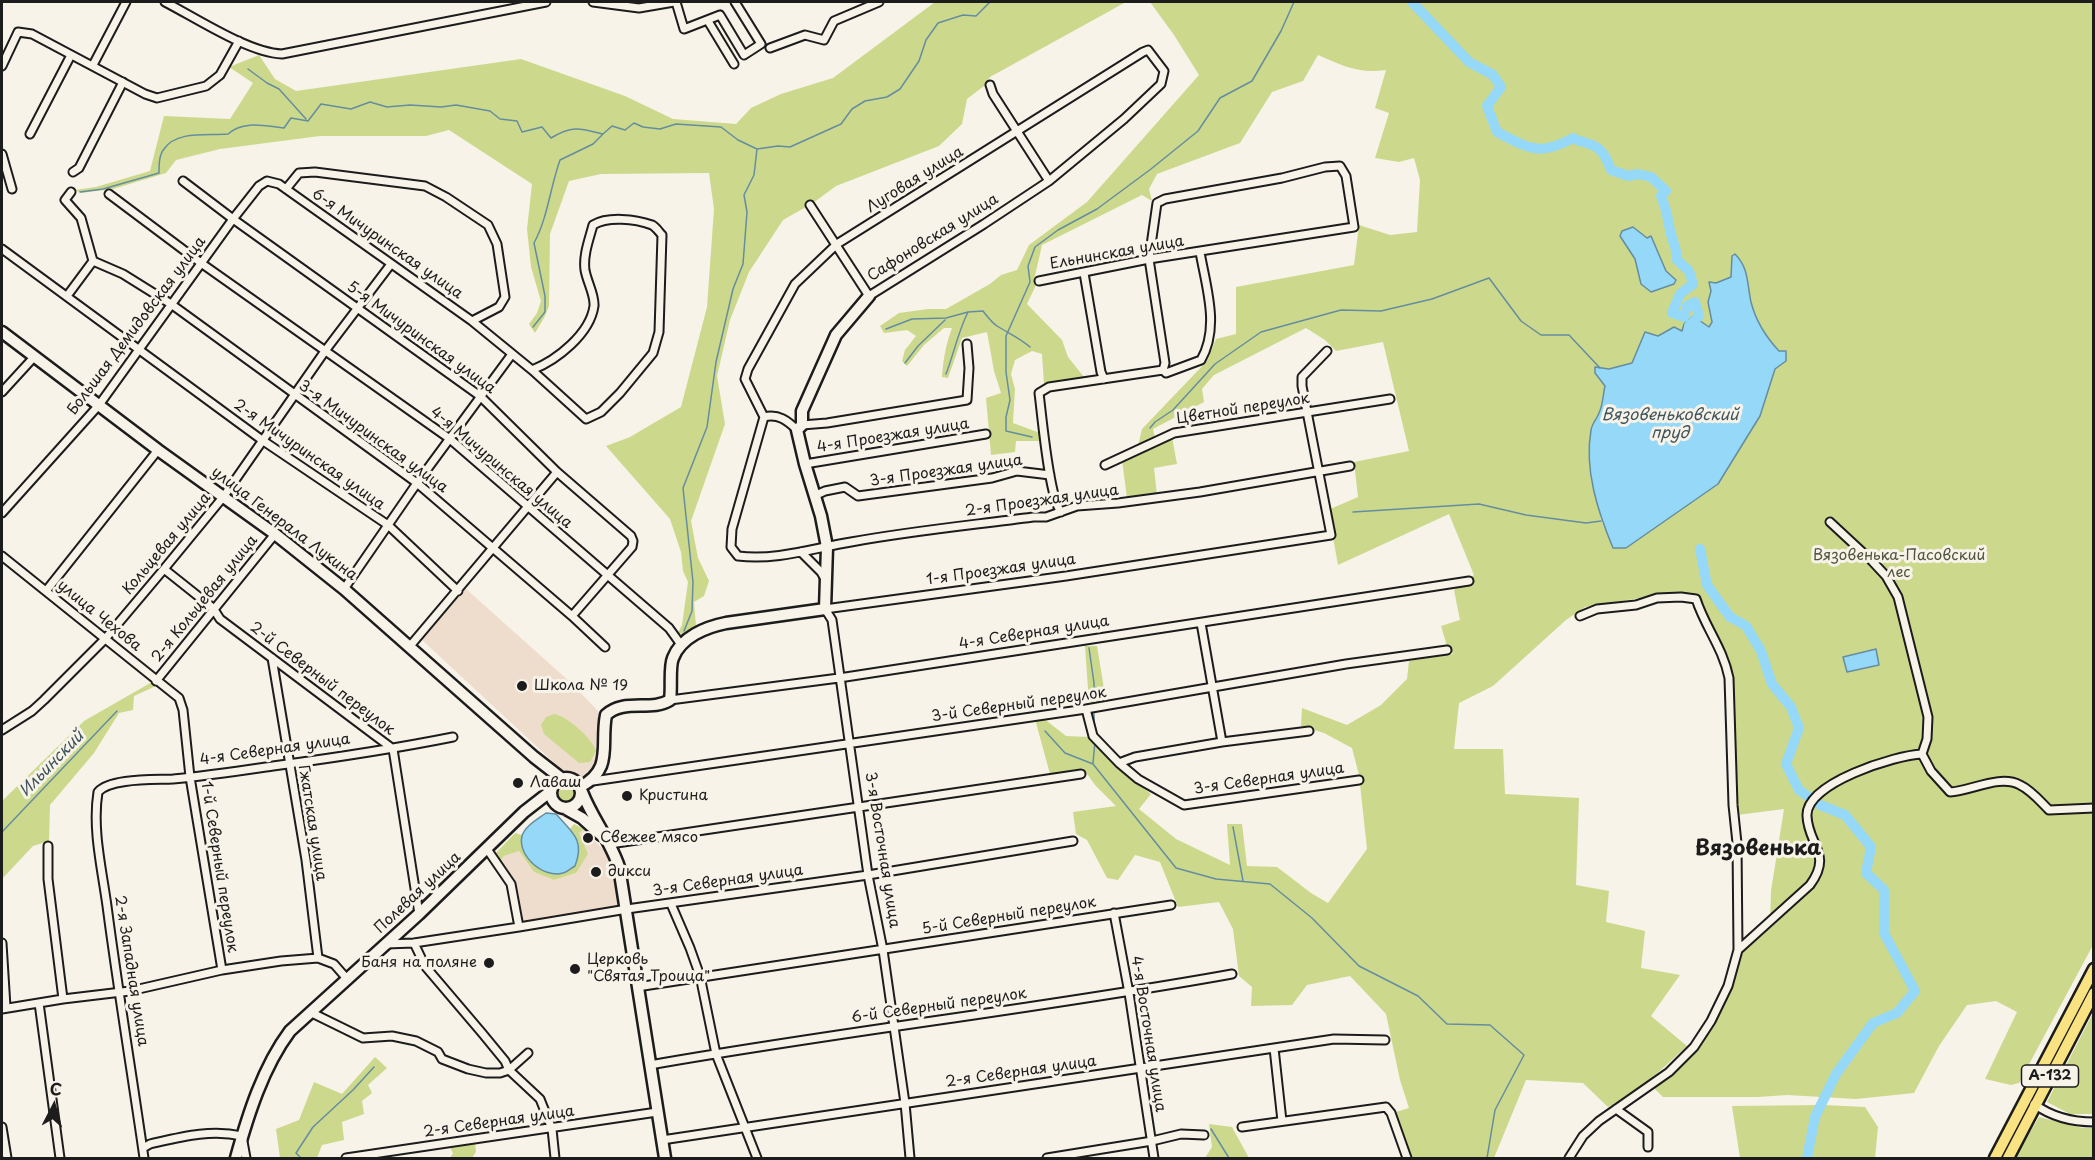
<!DOCTYPE html>
<meta charset="utf-8">
<style>
body{margin:0}
#map{position:relative;width:2095px;height:1160px;overflow:hidden;background:#f7f3e8;font-family:"Playpen Sans",sans-serif}
canvas{display:block}
.frame{position:absolute;inset:0;border:3px solid #1c1c1c;pointer-events:none}
.north{position:absolute;left:24px;top:1076px;width:60px;height:60px;-webkit-text-stroke:4px #f7f3e8;paint-order:stroke;rotate:6deg;font-size:16px;font-weight:700;line-height:24px;text-align:center;color:#1c1c1c}
.north::after{content:'';display:block;margin:auto;width:21px;height:27px;background:#1c1c1c;clip-path:polygon(50% 0,100% 100%,50% 72%,0 100%)}
</style>
<div id="map">
<canvas width="2095" height="1160"></canvas>
<div class="frame"></div>
<div class="north">С</div>
</div>
<script>
const c = document.querySelector('canvas').getContext('2d');
c.lineJoin = 'round';
function paint(path, color) { c.fillStyle = color; c.fill(path, 'evenodd'); }
function trace(path, color, width, dash) { c.strokeStyle = color; c.lineWidth = width; c.lineCap = dash ? 'butt' : 'round'; c.setLineDash(dash || []); c.stroke(path); }
function label(font, color, halo, rows, align = 'center') {
  c.font = font + ' "Playpen Sans",sans-serif'; c.lineWidth = 6; c.setLineDash([]); c.textBaseline = 'middle'; c.strokeStyle = halo; c.fillStyle = color; for (const [text, x, y, turn = 0] of rows) {
    c.save(); c.translate(x, y); c.rotate((+turn || 0) * Math.PI / 180); c.textAlign = isNaN(turn) ? turn : align; if (halo) c.strokeText(text, 0, 0); c.fillText(text, 0, 0); c.restore();
  }
}
paint(new Path2D(`
 M465 588 570 682 598 711 599 751 594 770 586 778 561 769 422 640Z
 M584 829 611 858 620 905 520 923 515 881 500 861 504 856 519 851 534 872 554 880 576 873 578 833Z`), '#edc');
paint(new Path2D(`
 M935 2H1126L990 77 984 86 967 99 962 124 939 146 836 186 813 203 783 220 749 272 730 320 717 376 725 424 691 521 698 558 709 581 704 596 694 602 696 626 689 635 678 633 682 625 688 582 683 571 681 552 670 519 606 446 630 437 681 407 707 307 714 209 709 173 601 174 569 181 550 234 549 306 544 318 535 333 529 324 537 313 541 301 531 267 527 229 532 184 449 130 426 136H320L220 149 176 160 166 173 113 189 81 193 75 190 96 187 150 171 164 116 230 119 253 83 229 67 259 55 275 79 296 91 521 59 625 96 673 119 736 124 751 108 781 94 833 78Z
 M1150 2H2093V945L2019 1083 2011 1085 1985 1079 2017 1012 1996 1001 1967 1005 1939 1046 1914 1093 1856 1099 1787 1095 1758 1097H1663L1652 1086 1694 1051 1714 1024 1730 989 1740 955 1770 926 1771 891 1784 809 1737 815 1733 700 1729 659 1708 620 1701 599 1670 593 1585 607 1566 620 1493 686 1459 703 1454 749H1503L1505 794 1579 798 1576 885 1609 891 1606 922 1645 931 1641 968 1680 975 1651 1016 1687 1046C1663 1068 1638 1093 1608 1107L1583 1083 1526 1080 1494 1158H1410L1395 1116 1396 1112 1409 1108 1400 1080 1386 1014 1350 976 1307 985 1292 1005 1251 1006 1252 987 1239 976 1233 929 1219 902 1178 907 1160 862 1135 855 1118 880 1107 878 1087 840 1076 834 1073 812 1116 806 1095 785 1083 768 1050 774 1035 719 1043 718 1066 736 1090 737 1118 768 1151 794 1139 809 1176 839 1230 865 1227 824H1242L1247 866 1277 867 1311 893 1328 903 1367 849 1359 775 1352 748 1324 733 1301 726 1302 708 1347 725 1381 705 1407 679 1409 661 1453 654 1447 646 1441 626 1460 620 1454 590 1474 575 1449 514 1338 565 1328 510 1358 497 1354 462 1409 451 1383 342 1336 351 1325 340 1306 328 1214 375 1202 389 1204 402 1153 429 1155 439 1138 446 1142 429 1207 361 1216 339 1236 334V287L1354 265 1359 225 1390 235 1417 232 1420 180 1414 158 1399 162 1375 158 1389 113 1375 108 1386 70C1359 74 1343 66 1318 55L1303 81 1272 92 1240 143 1157 174 1149 189 1152 201 1142 195 1042 245 1035 276 1037 283 1027 304 1062 340 1068 357 1084 377 1044 384 1042 354 1032 351 1015 360 1011 374 1015 389 1013 423 1040 433 1042 441H1016L1015 452 991 455 986 398 1001 393 994 371 987 332 962 338 948 378 942 377C943 360 946 344 952 328H944L924 345 907 366 902 361 905 350 916 336 907 330 884 333 880 326 899 313 928 309H946L990 284 1001 275 1017 270 1029 245 1087 202 1199 75 1174 35ZM1735 255C1749 269 1747 285 1751 303 1756 322 1766 337 1779 351L1760 416 1626 548H1613L1601 520 1589 446 1591 426 1600 413 1605 385 1595 374 1632 363 1663 332 1709 327 1712 323 1708 302 1711 291 1709 283H1716L1731 277 1732 256Z
 M1172 437 1177 464 1154 468 1157 495 1127 498 1122 460Z
 M1085 646H1097L1106 701 1089 703Z
 M152 682 156 686 134 696 133 710 119 713 94 753 50 805 49 841 33 846 2 879V801L84 721Z
 M554 714C567 716 592 738 596 751L590 762 579 763 544 734 541 725 546 717Z
 M555 792a11 11 0 1 1 22 0a11 11 0 1 1-22 0Z
 M574 824 584 829 579 833 588 854 576 873 554 880 534 872 519 851 504 856 500 861 495 854 515 833 522 835V843L579 842 569 830Z
 M2093 1013V1114H2070L2047 1102Z
 M375 1057 387 1068 368 1085 372 1093 362 1101 364 1114 342 1122 344 1140 322 1145 317 1158H280L276 1129 299 1120 314 1082 342 1094Z
 M1824 1105 1865 1107 1878 1127 1875 1158H1740L1732 1106Z
 M2039 1117 2083 1128H2093V1158H2015Z
 M1209 1124 1232 1127 1249 1158H1205L1212 1147Z
 M475 1143 476 1152 472 1158H450L453 1153 449 1146Z`), '#ccd98c');
const water = new Path2D(`
 M1633 227 1647 238 1651 236 1666 271 1676 280 1674 284 1651 292 1641 284 1635 259 1620 236 1622 231Z
 M1735 254C1749 268 1747 284 1751 302 1756 322 1766 337 1779 351H1786V361L1775 369 1760 416 1718 484 1626 548H1613C1598 512 1584 470 1591 430 1592 423 1597 419 1599 413 1603 405 1603 394 1605 386L1595 373V367L1609 369 1632 363 1645 332 1658 336 1674 327 1682 331 1684 324 1693 316 1709 327 1712 322 1708 302 1711 291 1709 282 1716 283 1731 277 1732 256Z
 M1876 649 1879 665 1847 672 1843 657Z
 M546 813 556 814C573 833 585 840 575 866 571 868 567 872 563 873 544 879 517 856 522 836 525 826 538 819 546 813Z`);
paint(water, '#95d8f7');
trace(water, '#658d9f', 1.5);
trace(new Path2D(`
 M248 69 267 83 279 89 306 119
 M80 192 103 189 159 173C159 165 159 155 164 149 177 130 208 136 228 134 243 120 265 126 284 128L291 118 308 121 321 104 351 109 370 102 387 107 410 105 441 107 456 105 490 111 500 119 517 121 522 132 542 127 551 138C572 125 580 128 603 134L612 126 625 130 634 123 643 127 660 129 676 124 721 127 738 140 757 149 778 146 790 147 841 124 852 109 865 101 887 97 900 89 919 61 926 40 938 23 963 15 976 16 990 2
 M533 327 545 312V296L534 243C548 217 550 188 560 160L593 144 603 134
 M886 329 912 319 946 318 968 312
 M905 363 918 346 945 320
 M946 374C954 353 958 332 968 312L983 311C987 316 991 322 997 326 1008 333 1020 338 1030 347
 M1150 428 1155 422 1173 410 1215 364 1261 332 1341 310 1381 311 1432 299 1489 278 1521 321 1541 335H1569L1600 368
 M1032 437 1006 431V417L1010 400 1006 372V336L1030 282 1028 266 1035 247 1058 230 1097 209 1151 169 1198 131 1220 98 1252 81 1281 31 1294 2
 M1353 512 1479 504 1526 515 1586 523 1601 521
 M684 631 692 611 693 582 683 488 707 427 716 362 733 289 743 264 747 212 744 195 754 175 757 149
 M1089 648 1094 683V704
 M1094 711V728
 M1045 731 1065 753 1093 764 1176 868 1216 879 1270 884 1312 918 1359 966 1418 996 1447 1024 1490 1025 1524 1055 1495 1110 1487 1158
 M1093 763 1095 741
 M1233 827 1243 881
 M2 832 117 711
 M1211 1129 1229 1158
 M301 1158 296 1153 313 1127 353 1090 374 1067`), '#658d9f', 1.5);
trace(new Path2D(`
 M1412 2 1469 62 1493 75 1501 87 1487 106 1497 132C1528 148 1539 157 1573 138 1579 142 1586 142 1592 145 1603 149 1607 160 1611 170L1628 176 1638 174 1651 177 1666 191 1661 196C1667 210 1667 216 1670 230 1672 241 1677 248 1677 260L1689 271 1693 284 1680 294 1672 313 1684 317 1687 306 1695 302 1699 316 1689 326 1690 328
 M1700 549 1707 585 1730 617 1746 626 1761 651 1772 684 1791 707 1799 728 1786 764 1799 790 1820 805 1845 815 1871 847 1866 873 1884 890V933L1915 991 1897 1013 1873 1023 1836 1074 1815 1117 1807 1158`), '#95d8f7', 10);
const street = new Path2D(`
 M165 2C196 18 249 53 282 54L546 2
 M593 2 639 8 674 2
 M676 2 684 29 720 15 744 55 761 44 735 2
 M708 21 734 64
 M770 48 805 35 824 40 834 21 879 2
 M93 65 126 2
 M2 66 18 32 32 34 145 94 157 98 206 86 220 75 239 41
 M990 85 993 94 1049 181
 M30 134 71 55
 M2 154 12 189
 M73 172 79 168 123 82
 M183 181 233 219 480 396 557 472 631 536 633 541 632 547 572 616
 M286 189 299 173 315 172 425 186 446 197 488 225 497 244 505 297 499 307 472 321
 M109 194 201 263 450 439 669 628 682 646
 M810 205 869 296 984 224 1049 181 1124 119 1161 84 1164 71 1148 50 1143 52 837 244 795 284 748 369 745 379 764 417 732 529 731 547 738 556C776 561 814 548 851 542 911 531 973 525 1033 517H1046L1077 506 1118 503 1200 492 1350 466
 M2 249 262 440 388 525 458 591
 M93 261 123 274 171 304 417 483 572 616 605 647
 M1084 273 1101 372 1104 379
 M1039 281 1149 259 1354 227 1346 176 1340 166 1325 167 1282 178 1165 199 1157 203 1149 259 1165 363 1163 370
 M67 296 93 261 81 218 65 200 71 192
 M2 392 35 356
 M764 417C778 413 788 421 797 430
 M802 425 827 423 967 400 969 368 967 344
 M805 464 986 434
 M1105 465 1174 433 1390 399
 M814 496 825 491 845 487 858 496 992 478 1017 471 1050 475
 M1061 512C1049 498 1042 416 1039 393L1049 387 1163 370 1166 373 1201 360C1220 327 1206 287 1200 252
 M2 513 99 405 233 219 259 186 267 181 279 184 472 321 532 370 586 419 601 412 620 393 653 353 659 332 662 235C659 232 656 227 652 225 635 219 608 216 593 225 589 240 583 255 585 270 587 282 595 295 594 306 590 334 557 360 532 370
 M1830 522 1872 561 1886 576 1898 597 1928 717 1927 739 1922 754
 M801 552 821 572 825 579
 M2 556 179 698 183 710 190 777 222 970
 M164 569 213 608 220 619 393 749 419 914
 M344 589 417 483 512 354
 M46 591 158 450
 M1201 623 1222 742
 M410 646 557 472
 M272 658 306 860 318 958
 M156 681 275 534
 M670 700 839 678 1469 581
 M1086 709 1093 736 1119 763 1138 779 1184 805 1359 780
 M2 730 32 711 44 700 105 639 164 569 224 496 325 351 391 264
 M1119 763 1135 757 1222 742 1309 731
 M593 781 1086 709 1346 664 1447 650
 M610 844 1081 774
 M48 846V879L63 999
 M487 849 511 884 519 927
 M671 904 690 948 700 976 716 1054 757 1158
 M1114 913 1129 993 1154 1158
 M2 943 6 1007
 M414 943 425 966 482 1033 505 1061 509 1070 540 1099 552 1129 555 1158
 M386 944 414 943 519 927 627 909 868 875 1073 841
 M1738 950 1810 885C1833 854 1808 845 1807 816 1805 783 1896 755 1922 754L1931 771 1950 792C1971 791 2000 774 2020 785 2031 790 2040 801 2049 810L2094 808
 M637 987 1171 905
 M39 1003 60 1158
 M2 1009 63 999 130 991 222 970 281 961 318 958 334 964 348 980
 M310 1012 363 1038 392 1036 416 1041 438 1052 442 1059 468 1069 486 1073H500L509 1070 528 1053
 M1274 1048 1282 1121
 M650 1065C843 1031 1038 1009 1232 974
 M2034 1104C2052 1117 2072 1122 2094 1122
 M1616 1109 1648 1132V1147
 M2 1127 7 1158
 M1242 1127 1386 1107 1391 1113 1407 1158
 M662 1140 1334 1039 1385 1040
 M143 1148 150 1144C181 1137 210 1129 242 1136L246 1158
 M144 1158C132 1074 118 990 107 906 102 869 92 829 98 792 110 778 154 780 173 779 206 776 239 771 273 766 333 758 393 749 453 737
 M346 1158 657 1112
 M910 1158 905 1103 883 950 868 875 832 620 825 609 1066 576 1331 535 1302 386V377L1327 351
 M1047 1158 1152 1141 1181 1134 1204 1135
 M1569 1158 1583 1136 1599 1121 1669 1072 1694 1047 1711 1021 1728 986 1738 950 1737 843 1733 805 1729 678C1723 648 1705 627 1696 599L1681 597 1657 598 1636 605 1597 609 1580 616`);
const secondary = new Path2D(`
 M2 332 158 450 275 534 344 589 534 757 561 778
 M551 793a15 15 0 1 1 30 0a15 15 0 1 1-30 0Z
 M580 787C614 769 600 745 606 715 624 698 651 712 670 700 672 688 669 667 673 658 681 637 706 627 726 623L825 609 827 547 821 516 805 464 797 430 802 425V411L836 335 869 296
 M582 792C592 818 610 840 619 867L665 1158
 M566 809 582 818 601 835
 M236 1158C248 1115 263 1067 290 1031L419 914 524 812 551 791`);
const primary = new Path2D(`
 M1995 1158 2094 969
 M2008 1158 2094 993`);
trace(street, '#1c1c1c', 11);
trace(secondary, '#1c1c1c', 15);
trace(primary, '#1c1c1c', 15);
trace(street, '#f7f3e8', 7);
trace(secondary, '#f7f3e8', 10);
trace(primary, '#f8e281', 10);
for (const [x, y, r, color] of [
 [522,686,6,"#1c1c1c"],
 [518,783,6,"#1c1c1c"],
 [627,796,6,"#1c1c1c"],
 [588,838,6,"#1c1c1c"],
 [596,872,6,"#1c1c1c"],
 [489,963,6,"#1c1c1c"],
 [575,969,6,"#1c1c1c"]
]) { const dot = new Path2D(); dot.arc(x, y, r, 0, 2 * Math.PI); c.fillStyle = color; c.fill(dot); trace(dot, '#f7f3e8', 2); }
for (const [x, y, w] of [
 [2050,1076,57]
]) { const box = new Path2D(); box.roundRect(x - w / 2, y - 11, w, 22, 4.5); c.fillStyle = '#f7f3e8'; c.fill(box); trace(box, '#1c1c1c', 1.5); }
label('bold 14px', '#1c1c1c', null, [
 ["А-132",2050,1076]
]);
label('15px', '#1c1c1c', '#f7f3e8', [
 ["Луговая улица",915,180,-32],
 ["Сафоновская улица",933,238,-32],
 ["6-я Мичуринская улица",387,244,35],
 ["Ельнинская улица",1117,253,-10],
 ["Большая Демидовская улица",137,326,-53],
 ["5-я Мичуринская улица",421,338,36],
 ["Цветной переулок",1243,409,-9],
 ["4-я Проезжая улица",893,436,-9],
 ["3-я Мичуринская улица",373,437,36],
 ["2-я Мичуринская улица",309,455,35],
 ["4-я Мичуринская улица",501,468,40],
 ["3-я Проезжая улица",946,471,-8],
 ["2-я Проезжая улица",1042,501,-8],
 ["улица Генерала Лукина",284,524,37],
 ["Кольцевая улица",167,544,-50],
 ["1-я Проезжая улица",1001,570,-8],
 ["2-я Кольцевая улица",205,599,-51],
 ["улица Чехова",99,616,39],
 ["4-я Северная улица",1034,633,-9],
 ["2-й Северный переулок",322,679,37],
 ["3-й Северный переулок",1019,705,-8],
 ["4-я Северная улица",275,750,-8],
 ["3-я Северная улица",1269,779,-8],
 ["Гжатская улица",312,823,81],
 ["3-я Восточная улица",882,850,81],
 ["1-й Северный переулок",219,867,81],
 ["3-я Северная улица",728,881,-8],
 ["Полевая улица",418,893,-43],
 ["5-й Северный переулок",1009,916,-9],
 ["2-я Западная улица",131,971,81],
 ["6-й Северный переулок",939,1006,-8],
 ["4-я Восточная улица",1148,1034,81],
 ["2-я Северная улица",1021,1072,-8],
 ["2-я Северная улица",499,1122,-8]
]);
label('15px', '#51553e', '#f7f3e8', [
 ["Вязовенька-Пасовский",1899,556],
 ["лес",1899,573]
]);
label('15px', '#1c1c1c', '#f7f3e8', [
 ["Школа № 19",534,686],
 ["Лаваш",530,783],
 ["Кристина",639,796],
 ["Свежее мясо",600,838],
 ["дикси",608,872],
 ["Церковь",587,960],
 ["\"Святая Троица\"",587,977],
 ["Баня на поляне",477,963,"right"]
], 'left');
label('italic 16px', '#40545e', '#f7f3e8', [
 ["Вязовеньковский",1670,416],
 ["пруд",1670,434],
 ["Ильинский",52,764,-46]
]);
label('bold 21px', '#1c1c1c', '#f7f3e8', [
 ["Вязовенька",1758,849]
]);
</script>
